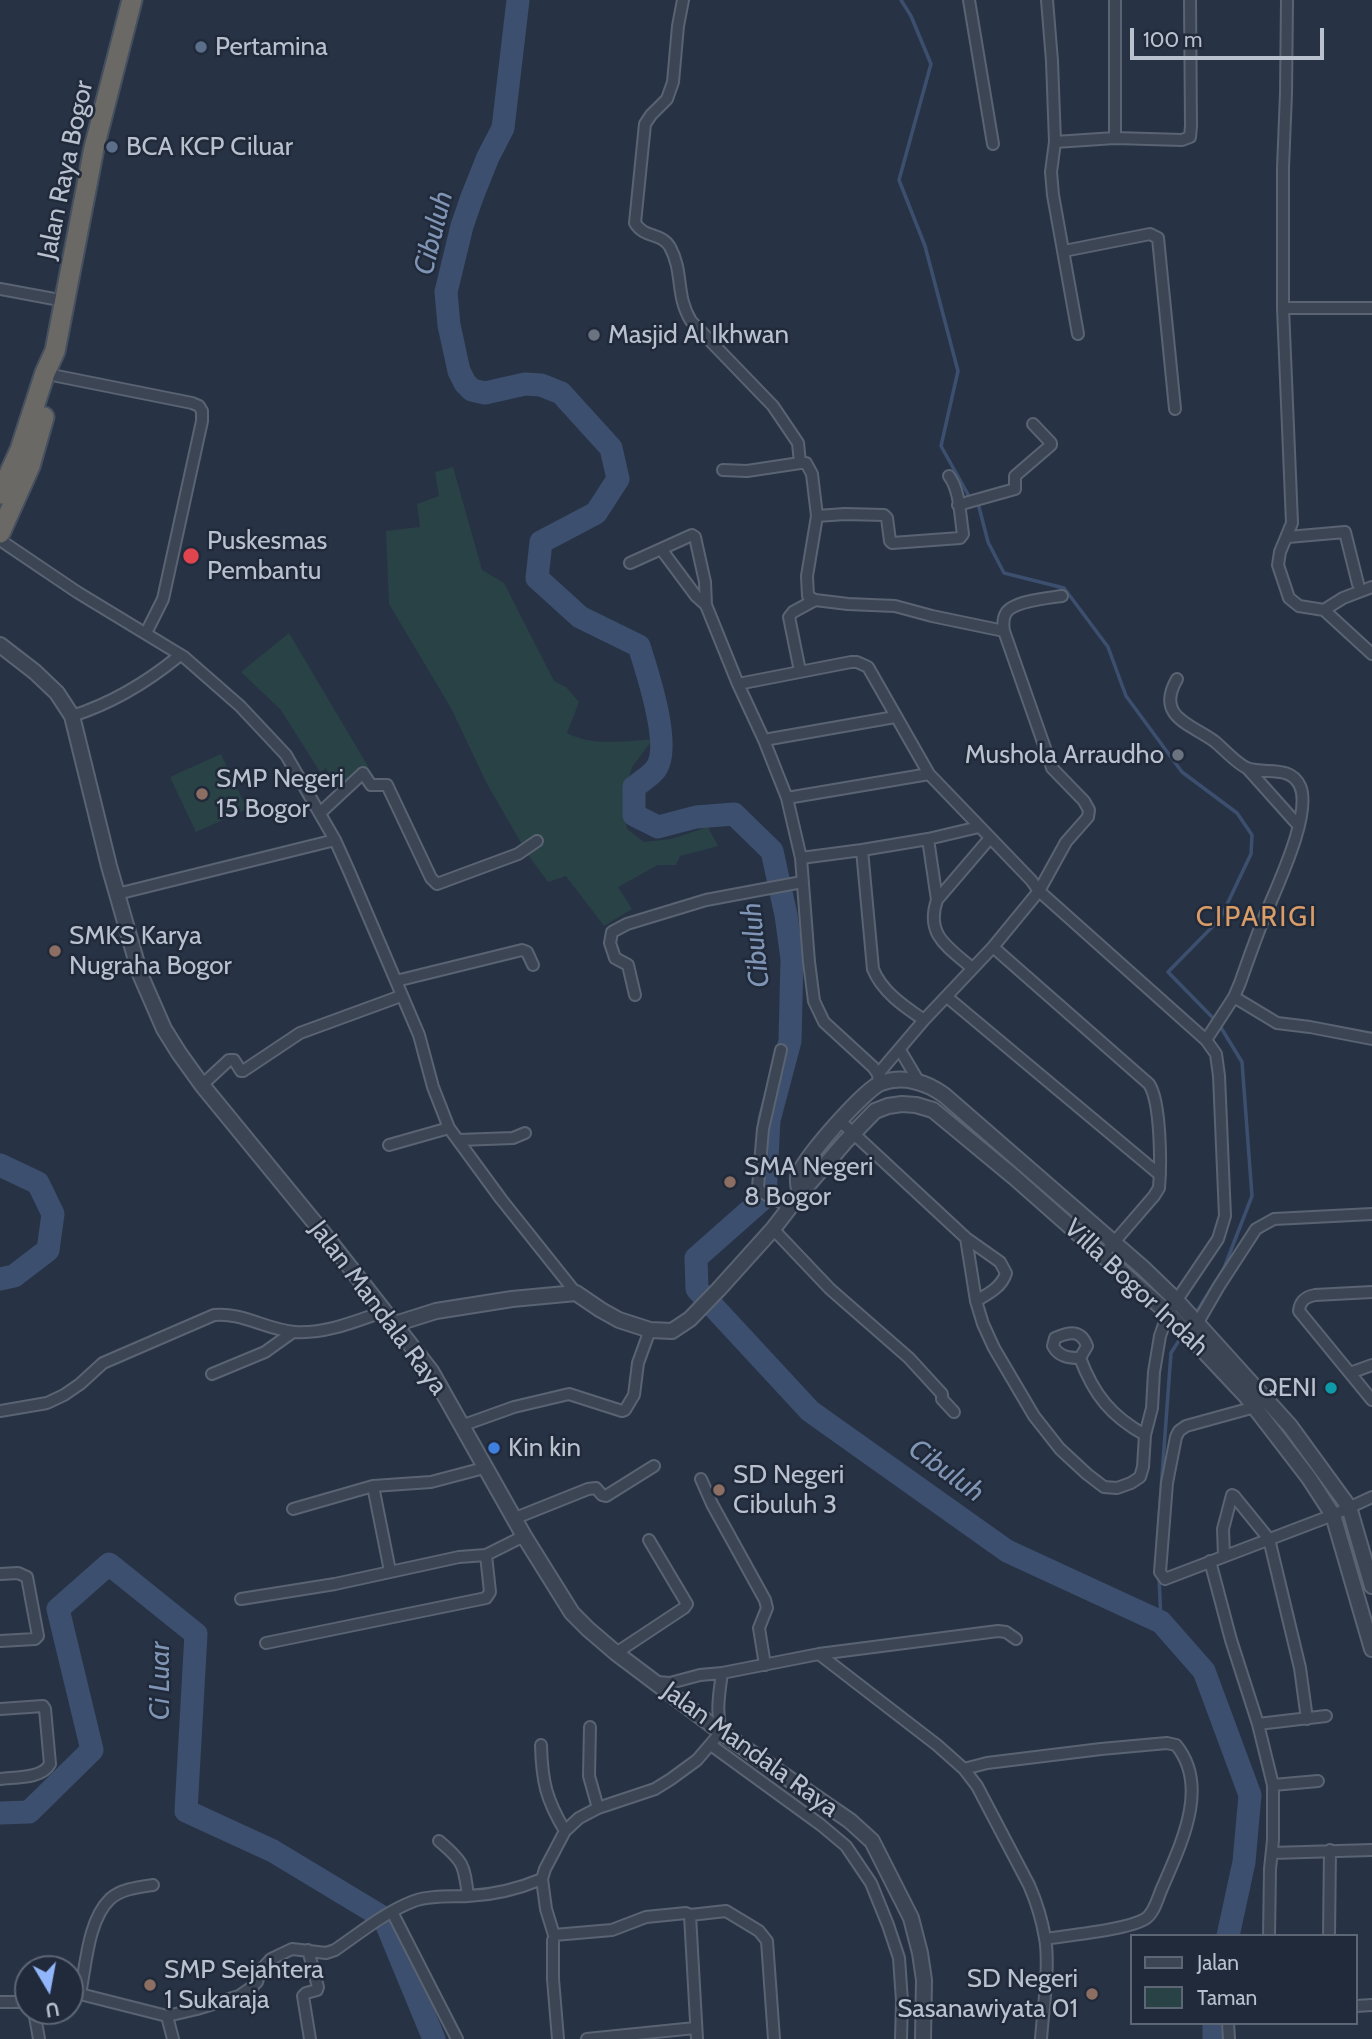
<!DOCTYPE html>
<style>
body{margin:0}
#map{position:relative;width:1372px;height:2039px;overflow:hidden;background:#273345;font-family:Cabin,sans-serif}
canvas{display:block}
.legend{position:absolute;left:1130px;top:1934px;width:228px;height:91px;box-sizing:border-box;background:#202a3a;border:2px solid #5d6675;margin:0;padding:9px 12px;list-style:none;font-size:21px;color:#b9c0ce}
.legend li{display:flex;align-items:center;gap:14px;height:35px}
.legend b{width:35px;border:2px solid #5d6675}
.north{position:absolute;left:14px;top:1955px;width:70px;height:70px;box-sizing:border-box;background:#202a3a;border:2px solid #5d6675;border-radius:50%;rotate:170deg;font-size:19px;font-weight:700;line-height:28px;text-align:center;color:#b9c0ce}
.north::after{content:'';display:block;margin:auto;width:24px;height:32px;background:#91b6fb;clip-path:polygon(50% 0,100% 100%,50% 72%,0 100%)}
.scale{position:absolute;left:1130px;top:28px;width:194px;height:32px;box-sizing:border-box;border:4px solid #b9c0ce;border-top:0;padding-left:9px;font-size:21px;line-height:24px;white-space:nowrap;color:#b9c0ce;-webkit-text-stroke:5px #202a3a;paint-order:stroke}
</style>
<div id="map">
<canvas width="1372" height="2039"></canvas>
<ul class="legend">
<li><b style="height:9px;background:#3b4554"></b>Jalan</li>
<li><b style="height:19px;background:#294246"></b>Taman</li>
</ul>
<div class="north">U</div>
<div class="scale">100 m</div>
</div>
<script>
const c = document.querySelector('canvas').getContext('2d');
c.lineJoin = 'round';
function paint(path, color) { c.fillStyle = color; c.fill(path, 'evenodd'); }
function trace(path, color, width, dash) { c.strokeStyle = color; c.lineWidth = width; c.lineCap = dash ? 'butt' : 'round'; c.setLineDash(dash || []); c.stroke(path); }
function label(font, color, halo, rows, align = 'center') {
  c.font = font + ' Cabin,sans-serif'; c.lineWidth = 5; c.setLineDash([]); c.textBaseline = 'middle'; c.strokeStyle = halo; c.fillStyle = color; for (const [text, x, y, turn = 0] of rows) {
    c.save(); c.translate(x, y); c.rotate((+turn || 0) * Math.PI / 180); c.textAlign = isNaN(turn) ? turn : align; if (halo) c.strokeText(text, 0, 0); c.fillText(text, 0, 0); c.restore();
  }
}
paint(new Path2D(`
 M453 467 482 570 504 583 554 681 566 687 579 702 567 733C594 747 624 741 653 739L632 767 623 798 627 829 644 842 671 839 708 827 718 846 680 856 676 865H658L618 887 632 909 604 926 566 876 548 882 528 855 486 782 451 708 389 604 386 531 420 527 417 504 439 496 435 472Z
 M289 633 369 768 335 786 326 768 320 772 281 710 241 672Z
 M221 754 247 809 196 832 170 777Z`), '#294246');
trace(new Path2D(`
 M901 0 911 16 931 64 899 180 925 246 958 371 941 446 970 498
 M979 507 988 542 1004 573 1064 588 1108 647 1126 696 1182 772 1237 813 1252 835 1251 854 1220 919 1168 972 1215 1020
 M1194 1316 1224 1268 1252 1196 1242 1062 1220 1026
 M1157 1544 1171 1353 1183 1334
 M1159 1576 1161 1622`), '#3d4f6e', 3.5);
trace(new Path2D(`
 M518 0 503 128 488 157 472 197 462 226 446 292 449 325 459 371 465 383 472 390 485 393 525 384 541 385 561 393 611 448 618 479 596 513 541 542 537 578 580 617 639 646C647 671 673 749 655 770 650 776 641 782 634 787V815L658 827 696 817 734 814 772 851 786 915 792 959 790 1041 769 1120 765 1197 696 1258 697 1289 810 1411 1007 1551 1161 1622 1204 1671 1250 1795 1244 1862 1228 1936
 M0 1165 38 1183 53 1214 48 1250 14 1276 0 1279
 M0 1813 29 1812 92 1750 58 1609 109 1564 196 1634 186 1811 273 1851 384 1918 434 2039
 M1214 2023V2039`), '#3d4f6e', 23);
const minor = new Path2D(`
 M683 0 678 26 673 82 667 99 651 115 645 124 635 223C645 239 661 232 670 247 684 273 675 295 691 321L773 406 798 443 800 463
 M969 0 993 144
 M1047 0 1052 61 1055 142
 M1115 0V138L1182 140 1190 137 1191 126 1190 0
 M1287 0 1286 93 1283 168V308L1292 523 1280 552 1278 565 1289 598 1299 606 1324 610 1372 654
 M1064 251 1150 234 1158 238 1175 409
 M0 289 65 301
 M1283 308H1372
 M1078 334 1053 195 1051 172 1055 142 1115 138
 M57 376 192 403 199 406 202 411V421L163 599 146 633
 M723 470 747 471 800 463H806L812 474 817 516 807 576 808 596 815 600 848 604 895 606 932 616 1004 631
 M958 505 1015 489V476L1051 445V443L1033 424
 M817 516 845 514 884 515 887 518 890 541 892 543 960 538 963 534C960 516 960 490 949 476
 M1288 537 1345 532 1358 584
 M0 540 77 592 184 657 240 706 286 755 335 840 349 871 419 1035 433 1087 449 1128 501 1199 576 1293
 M630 563 661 549
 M706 605 705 582 695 537 692 535 661 549 696 596 706 605 738 684 764 740 787 798 929 774
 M1324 610 1343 598 1372 587
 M800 671 789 617 793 612 815 600
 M1177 679C1155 717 1191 724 1214 741 1223 748 1237 764 1247 768 1264 775 1290 764 1300 786 1313 815 1273 894 1262 923 1254 943 1247 963 1240 983L1234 997 1206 1040
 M738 684 851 662H857L868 667 929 774 1031 880 1039 891 1066 842 1088 817 1089 810 1084 801 1052 768 1004 631C1003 625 1003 618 1006 613 1013 601 1049 598 1062 596
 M72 716C113 703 146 683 179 656
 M764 740 895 717
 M1247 768 1298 825
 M787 798 801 858 809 962 814 1001 824 1022 873 1067 878 1074
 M320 813 363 773 371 785H387L431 878 437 884 518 854 537 841
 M928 839 937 900
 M801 858 862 850
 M117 894 335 840
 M993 947 1149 1084C1161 1102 1161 1165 1159 1188L1154 1196 1103 1255
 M972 968C948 947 925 935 937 900L990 838
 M396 981 522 950 527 952 533 965
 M635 995 628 965 615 958 610 943 612 932 627 924 706 900 802 882
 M947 997 1160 1175
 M1234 997 1277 1023 1310 1027 1372 1039
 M924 1020C905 1007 882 992 873 969L862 850 928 839 979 827
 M781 1050 763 1129 758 1187 761 1192 790 1207
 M900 1050 919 1082
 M879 1084 878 1074 924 1020 993 947 1039 891 1206 1040 1216 1054 1219 1076 1225 1216 1218 1239 1168 1313 1160 1336 1154 1372 1152 1408 1145 1435 1143 1467 1140 1477 1131 1483 1117 1488 1104 1487 1087 1474 1060 1449 1034 1416 994 1348 983 1324 976 1301 966 1238
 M202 1085 229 1060H234L241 1071H243L300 1033 401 996
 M839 1120 966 1238 1000 1262 1006 1273C1002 1287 988 1294 976 1301
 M459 1140 513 1138 525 1133
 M389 1145 449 1128
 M773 1229 830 1289 909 1358 942 1394V1399L954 1412
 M1372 1292 1315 1295C1305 1297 1300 1301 1299 1311L1372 1400
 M1197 1324 1219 1286 1256 1229 1274 1219 1372 1214
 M1080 1358C1069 1358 1059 1357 1053 1346L1055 1338C1069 1332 1081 1329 1087 1346L1080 1358C1094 1395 1111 1416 1145 1435
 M1350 1373 1372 1365
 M212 1374 265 1352 293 1332
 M1255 1407 1186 1426 1179 1431 1176 1437 1167 1483 1160 1572 1165 1579 1333 1515 1372 1497
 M0 1411 47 1403 64 1395 80 1384 103 1363 214 1315C242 1312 267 1330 295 1332 326 1334 356 1321 385 1311
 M461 1426 514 1407 569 1394 622 1411 625 1410 634 1395 638 1363 650 1330
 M701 1479 712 1504 765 1600 767 1608 759 1628 765 1665
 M373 1486 390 1571
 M293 1509 373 1486 431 1482 484 1468
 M513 1519 588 1489 596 1488 602 1495 606 1496 654 1466
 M1224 1556 1223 1529 1232 1495 1234 1496 1269 1539 1300 1668 1307 1719
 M1210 1561 1231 1640 1258 1724 1273 1785V1840L1270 1869 1269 1936
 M0 1574 18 1573 27 1577 38 1636 35 1639 0 1641
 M241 1599 335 1584 459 1557 486 1555 524 1536
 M266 1643 486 1598 490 1592 486 1555
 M616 1653 684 1608 687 1604 649 1540
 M819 1654 998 1631 1006 1632 1016 1639
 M656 1682 670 1683 700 1675 722 1673
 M0 1709 43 1706 45 1709 50 1764C42 1779 15 1777 0 1779
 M1258 1724 1326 1716
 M590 1727 589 1776 598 1808
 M541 1745C542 1782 546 1799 565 1831
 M711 1745 821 1825 846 1846 871 1883 888 1925 899 1958 902 2001 901 2039
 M964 1769 987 1763 1101 1749 1167 1743 1176 1745C1210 1786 1181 1844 1163 1886 1158 1896 1155 1913 1145 1919 1126 1930 1070 1935 1045 1939
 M1273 1785 1318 1781
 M439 1841C464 1862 464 1865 468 1896
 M1272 1853 1372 1850
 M392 1912 457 2039
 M690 1915 726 1911 759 1931 767 1941 774 2039
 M1329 1936 1330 1850
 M553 1940V1979L558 2039
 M308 1950 318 1987 317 1990 306 1993 303 1996 310 2039
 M80 1994C86 1965 88 1920 110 1899 121 1889 139 1887 153 1885
 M70 1995 80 1994 167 2016 197 2009 239 1996 252 1987 257 1982 261 1970 271 1959 292 1949 326 1953 335 1950C360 1933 385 1912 414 1901 431 1895 451 1897 468 1896 494 1895 518 1889 542 1879
 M0 2002H28
 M1356 2006 1372 2005
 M34 2011 39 2039
 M167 2016 173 2039
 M1228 2023 1229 2039
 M587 2039 695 2028
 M697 2039 690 1915 686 1913 646 1917 612 1930 554 1935 546 1909 542 1879 545 1869 565 1831 579 1818 598 1808 655 1789 671 1779 697 1760 721 1732C716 1712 719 1694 722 1673L819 1654 937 1745 964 1769 977 1786 1029 1885C1036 1901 1042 1920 1045 1938 1050 1966 1043 2010 1041 2039`);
const tertiary = new Path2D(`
 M0 645 35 672 57 693 72 716 109 866 140 974 164 1029 179 1053 202 1085 324 1234 431 1371 524 1536 572 1613 588 1629 616 1653 721 1732 850 1821 872 1841 911 1918 920 1953 924 1980 923 2039
 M800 1194C799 1189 797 1182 798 1177 802 1160 864 1090 881 1083 903 1075 926 1082 944 1095L1143 1268 1176 1300 1290 1426 1349 1507 1372 1586
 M395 1324 436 1311 512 1299 576 1293 601 1310 619 1320 650 1330 672 1331 690 1319 719 1289 773 1229 800 1194 845 1142 875 1111 888 1106 902 1104 916 1105 933 1110 1014 1177 1168 1313 1246 1396 1309 1478 1333 1515 1372 1649`);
const trunk = new Path2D(`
 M0 494 20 450 45 373 55 351 94 148 132 0
 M0 533 30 466 44 417`);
trace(minor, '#5a6372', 14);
trace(tertiary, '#5a6372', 18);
trace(trunk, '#46505f', 23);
trace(minor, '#3b4554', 10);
trace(tertiary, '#3b4554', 14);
trace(trunk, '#6a6966', 19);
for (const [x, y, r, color] of [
 [201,47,7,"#5c6f8a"],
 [112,147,7,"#5c6f8a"],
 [594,335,7,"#6b7280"],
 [191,556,9,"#e0444e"],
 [1178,755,7,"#6b7280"],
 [202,794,7,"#8d6e63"],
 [55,951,7,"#8d6e63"],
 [730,1182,7,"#8d6e63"],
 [1331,1388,7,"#0f9aa8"],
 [494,1448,7,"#3f7fe0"],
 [719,1490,7,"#8d6e63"],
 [150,1985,7,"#8d6e63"],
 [1092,1994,7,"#8d6e63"]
]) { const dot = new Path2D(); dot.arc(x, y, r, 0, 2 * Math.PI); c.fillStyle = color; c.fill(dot); trace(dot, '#202a3a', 2.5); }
label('26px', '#b9c0ce', '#202a3a', [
 ["Pertamina",215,47],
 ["BCA KCP Ciluar",126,147],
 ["Masjid Al Ikhwan",608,335],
 ["Puskesmas",207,541],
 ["Pembantu",207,571],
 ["Mushola Arraudho",1164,755,"right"],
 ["SMP Negeri",216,779],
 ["15 Bogor",216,809],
 ["SMKS Karya",69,936],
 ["Nugraha Bogor",69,966],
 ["SMA Negeri",744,1167],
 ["8 Bogor",744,1197],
 ["QENI",1317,1388,"right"],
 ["Kin kin",508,1448],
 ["SD Negeri",733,1475],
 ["Cibuluh 3",733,1505],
 ["SMP Sejahtera",164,1970],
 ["1 Sukaraja",164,2000],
 ["SD Negeri",1078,1979,"right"],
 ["Sasanawiyata 01",1078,2009,"right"]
], 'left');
label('26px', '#b9c0ce', '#202a3a', [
 ["Jalan Raya Bogor",66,170,-78],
 ["Villa Bogor Indah",1136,1288,43],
 ["Jalan Mandala Raya",378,1308,53],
 ["Jalan Mandala Raya",750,1750,36]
]);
label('italic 28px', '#8095b5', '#202a3a', [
 ["Cibuluh",434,233,-76],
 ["Cibuluh",756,945,-96],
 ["Cibuluh",946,1471,36],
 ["Ci Luar",161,1681,-90]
]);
c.letterSpacing = '2px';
label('28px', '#da9d68', '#202a3a', [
 ["CIPARIGI",1257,918]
]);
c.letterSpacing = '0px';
</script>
